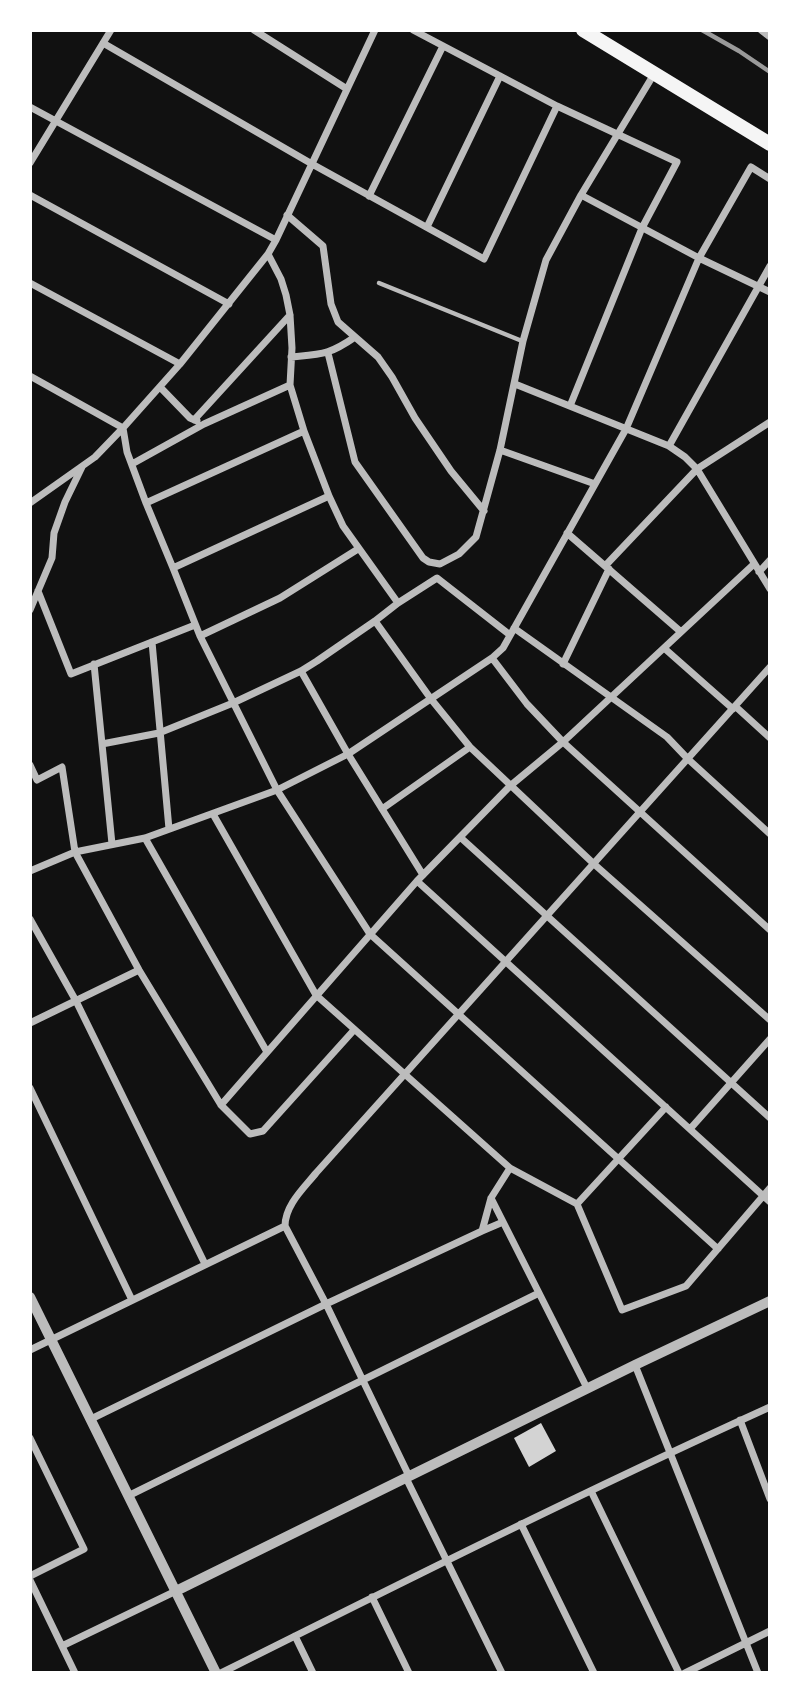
<!DOCTYPE html>
<style>
body{margin:0}
#map{position:relative;width:800px;height:1703px;overflow:hidden;background:#111;font-family:Karla,sans-serif}
canvas{display:block}
.frame{position:absolute;inset:0;border:32px solid #fff;pointer-events:none}
</style>
<div id="map">
<canvas width="800" height="1703"></canvas>
<div class="frame"></div>
</div>
<script>
const c = document.querySelector('canvas').getContext('2d');
c.lineJoin = 'round';
function paint(path, color) { c.fillStyle = color; c.fill(path, 'evenodd'); }
function trace(path, color, width, dash) { c.strokeStyle = color; c.lineWidth = width; c.lineCap = dash ? 'butt' : 'round'; c.setLineDash(dash || []); c.stroke(path); }
paint(new Path2D(`
 M541 1423 556 1451 529 1467 514 1438Z`), '#d3d3d3');
trace(new Path2D(`
 M379 283 522 341`), '#bcbcbc', 4.5);
trace(new Path2D(`
 M254 30 347 89
 M413 30 557 106 677 162 642 228 570 406
 M761 30 770 37
 M103 43 312 164 484 259 557 106
 M30 107 276 240
 M30 163 111 30
 M30 195 229 304
 M581 195 699 258 770 292
 M369 196 443 46
 M287 215 323 246 331 304 338 322 378 357 392 377 415 418 451 471 484 511
 M427 227 500 76
 M268 254 281 279 286 295 290 315 292 348 290 385 304 431 329 496 343 526 398 603
 M30 283 180 364
 M328 353 355 462 423 558 429 562 440 564 459 554 476 537 500 450 523 341 546 260 581 195 654 74
 M291 357C322 354 329 355 355 337
 M30 376 123 428 127 452 146 503 173 568 200 636 277 790 370 934 718 1249
 M515 384 669 446 685 457 697 469 770 589
 M160 387 190 418 197 421
 M194 420 290 315
 M669 446 770 266
 M500 450 595 484
 M132 464 204 424 290 385
 M30 503 95 457 123 428 180 364 268 254 276 240 375 30
 M146 503 304 431
 M567 533 681 632
 M605 566 697 469 770 422
 M173 568 329 496
 M759 572 770 560
 M38 591 71 674 195 625
 M30 610 52 558 54 533 65 502 82 467
 M375 621 431 699 470 747 594 864 770 1020
 M514 628 667 737 688 759 770 834
 M200 636 280 598 358 549
 M152 642 169 829
 M664 648 733 709
 M492 658 527 704 563 742 770 930
 M94 664 112 844
 M563 664 609 569
 M301 671 348 754 423 875
 M735 706 770 738
 M102 744 159 733 233 703 301 671 317 661 375 621 398 603 437 578 510 635
 M30 765 37 780 62 767 75 852 139 970 221 1105 250 1134 263 1131 354 1030
 M382 809 470 747
 M213 814 316 995 510 1168 577 1204 622 1310 686 1286 770 1188
 M460 837 770 1118
 M145 838 267 1052
 M30 871 75 852 145 838 277 790 348 754 492 658 503 648 626 429 699 258 751 167 770 179
 M417 881 770 1202
 M30 919 76 1001 205 1264
 M30 1023 139 970
 M30 1088 132 1300
 M221 1105 417 881 510 786 563 742 754 564
 M690 1129 770 1039
 M491 1198 587 1388
 M577 1204 666 1107
 M482 1231 503 1222
 M30 1350 285 1226
 M635 1365 758 1673
 M91 1419 326 1304 482 1231 491 1198 510 1168
 M740 1420 770 1499
 M30 1438 84 1549 30 1576
 M409 1476 326 1304 285 1226C285 1205 304 1188 316 1173L770 667
 M406 1478 502 1673
 M591 1491 679 1673
 M128 1496 539 1293
 M521 1524 594 1673
 M30 1580 75 1673
 M372 1597 409 1673
 M295 1636 313 1673
 M62 1646 176 1591
 M221 1673C403 1582 585 1491 770 1407
 M685 1673 770 1631`), '#bcbcbc', 7);
trace(new Path2D(`
 M30 1297 216 1673
 M176 1591 635 1365 770 1301`), '#bcbcbc', 10);
trace(new Path2D(`
 M583 30 770 144`), '#f5f5f5', 14);
trace(new Path2D(`
 M702 30 739 51 770 72`), '#9a9a9a', 4.5);
</script>
